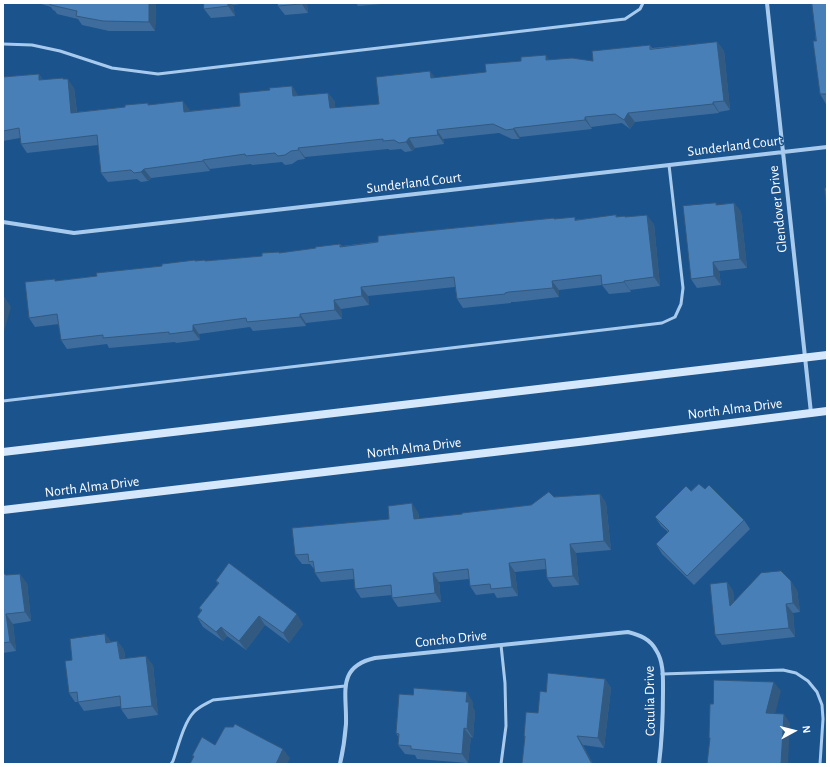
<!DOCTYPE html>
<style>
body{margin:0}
#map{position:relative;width:830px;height:767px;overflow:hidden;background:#1b538d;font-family:"Alegreya Sans",sans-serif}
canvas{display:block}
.frame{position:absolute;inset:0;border:4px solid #fff;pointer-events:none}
.north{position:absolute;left:774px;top:711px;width:40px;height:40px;-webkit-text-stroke:3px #1b538d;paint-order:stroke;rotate:83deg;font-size:11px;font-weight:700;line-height:16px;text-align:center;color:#fff}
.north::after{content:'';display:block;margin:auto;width:14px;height:18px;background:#fff;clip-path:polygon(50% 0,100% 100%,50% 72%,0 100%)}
</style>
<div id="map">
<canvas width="830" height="767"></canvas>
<div class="frame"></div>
<div class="north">N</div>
</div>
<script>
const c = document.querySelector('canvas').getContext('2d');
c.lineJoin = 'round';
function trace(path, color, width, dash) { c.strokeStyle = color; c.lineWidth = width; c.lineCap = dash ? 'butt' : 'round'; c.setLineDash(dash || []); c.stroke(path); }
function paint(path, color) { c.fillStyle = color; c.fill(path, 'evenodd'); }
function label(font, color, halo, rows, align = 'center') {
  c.font = font + ' "Alegreya Sans",sans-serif'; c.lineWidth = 3; c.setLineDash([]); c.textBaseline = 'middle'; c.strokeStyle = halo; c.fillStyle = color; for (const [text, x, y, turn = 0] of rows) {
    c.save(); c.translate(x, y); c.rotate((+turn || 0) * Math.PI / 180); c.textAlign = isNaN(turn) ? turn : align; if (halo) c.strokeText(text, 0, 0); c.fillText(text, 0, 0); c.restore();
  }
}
trace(new Path2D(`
 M3 44 32 45 60 51 112 68 158 74 625 19 640 9 643 3
 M3 401 662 323 675 317 681 304 683 288 669 165
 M662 674 783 670 796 673 808 681 817 692 822 705 823 719 820 764
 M171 764 173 761C178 747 184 722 194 712 200 706 206 704 213 700L345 686
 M501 764 506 726 505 683 501 645`), '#a8cbed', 3);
trace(new Path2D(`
 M767 3 811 413
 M3 222 74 233 827 147
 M340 764C343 751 345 737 346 724 347 693 336 667 375 658L628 632C640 635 650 639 656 650 664 662 663 679 663 692 663 717 662 740 659 764`), '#a8cbed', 4);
trace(new Path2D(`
 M3 452 827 355
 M3 510 587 441 827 411`), '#d5e7fa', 8);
paint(new Path2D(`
 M38 3H156L155 31H109L82 25 78 19 57 14 55 11 53 10 51 7Z
 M204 3H248L233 5 235 16 211 18 204 9Z
 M278 3H323L307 4 308 13 285 15 278 6Z
 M356 3H382V4L358 6Z
 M827 3V103L826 104 820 94 816 41Z
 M717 42 724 51 730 110 719 112V113L635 122 630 129 622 123 591 127 592 129 520 137 519 139H512L499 133 443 139 444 144 415 148 412 151 405 152 401 149 390 150 388 149 305 157V159L298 160 292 164 285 165 282 162 252 165 251 164 210 169V171L151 178 148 181 141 182 137 179 108 182 101 173 98 145 27 153 21 144 20 138 3 141V77L39 74 43 80 64 79 74 88 77 112 125 107 148 103 149 105 190 110V111L240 106 270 90 292 86 298 96 328 93 335 102V108L379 104 435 78 486 72 549 60 593 61 650 45 652 48Z
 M716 203 717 205 734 203 741 212 747 268 719 271 721 285 697 288 691 279Z
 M616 215 617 217H626L654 224 660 286 630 290 631 292 609 294 602 285 559 290V297L515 302H511V303L463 308 457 299 455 287 368 296 369 305 341 309 342 319 306 323V326L253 331 250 327 199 334 200 340 176 343 175 342 109 348 107 344 67 349 61 340 59 324 35 327 29 318 56 281 97 276 195 261H206L262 256 279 252 280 253 316 248 340 244 342 246 555 219 577 220Z
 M705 489 744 520 750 529 694 585 662 554 656 544 668 532 661 526 655 517 691 491Z
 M600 494 606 503 611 550 576 553 579 585 553 587 547 578 546 569 515 572 518 596 497 598 494 593 476 595 470 586 469 579 439 582 441 602 398 607 392 598V595L361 598 355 589 354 579 321 582 315 573 314 569 310 564H302L295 555 389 519 418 512 419 519 462 514 531 505 554 497Z
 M3 573 6 575 27 583 31 621 13 624 16 651 3 653Z
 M216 581 303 624 289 643 265 625 246 650 227 636 223 641 203 627 197 617 201 611 199 608 218 584Z
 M727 582 733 591 734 601 797 590 800 612 793 613 795 637 722 645 715 635Z
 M105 634 111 642 117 641 124 650 125 659 153 665 158 715 128 719 121 709V706L84 711 78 702H75L69 693 72 660Z
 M605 679 611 688 604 748 583 745 593 764H522L525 737 524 736 538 713 546 692Z
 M473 702V708L475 711 473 738 471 737 468 763 417 759 415 755 405 754 398 745 399 738 396 733Z`), '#3e6d9d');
paint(new Path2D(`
 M149 3H156L155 31 149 22Z
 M228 3H232L233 5 235 16 228 6Z
 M301 3H306L307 4 308 13Z
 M717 42 724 51 730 110 724 101Z
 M546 55 552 64 546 60Z
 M430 71 437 80 431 78Z
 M39 74 45 83 39 80Z
 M63 78 69 86 68 79 74 88 78 122 71 113Z
 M292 86 298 95 299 105 293 96Z
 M328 93 335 102 336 117 330 108Z
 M183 101 190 110 191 121 184 112Z
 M713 102 719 112V113L713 104Z
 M628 113 635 122 630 129 624 120Z
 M585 117 591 127 592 129 585 120Z
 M514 128 520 137 519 139 513 129Z
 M437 130 443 139 444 144 438 135Z
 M409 138 415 148 412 151 406 142Z
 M298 148 305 157V159L299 150Z
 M203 160 210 169V171L203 161Z
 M144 169 151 178 148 181 141 172Z
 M734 203 741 212 747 268 740 259Z
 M647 215 654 224 660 286 654 277Z
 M713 262 719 271 721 285 714 276Z
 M552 281 559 290V297L553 288Z
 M624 281 630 290 631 292 624 282Z
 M361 287 368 296 369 305 362 296Z
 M5 298 11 307 3 335V304Z
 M334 300 341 309 342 319 335 310Z
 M300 314 306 323V326L300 317Z
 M193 325 199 334 200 340 193 331Z
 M600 494 606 503 611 550 604 541Z
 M412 503 418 512 420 528 414 519Z
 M570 544 576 553 579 585 573 576Z
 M509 563 515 572 518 596 512 587Z
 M433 573 439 582 441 602 435 593Z
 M20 574 27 583 31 621 25 612Z
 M791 581 797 590 800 612 793 603Z
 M727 582 733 591 736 615 730 606Z
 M786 604 793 613 795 637 789 628Z
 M6 614 13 624 16 651 10 642Z
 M297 614 303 624 289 643 283 633Z
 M259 616 265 625 246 650 239 641Z
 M221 627 227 636 223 641 216 632Z
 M105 634 112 644 106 643Z
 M117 641 124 650 126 669 120 659Z
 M146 656 153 665 158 715 152 706Z
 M605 679 611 688 604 748 598 738Z
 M774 682 781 691 773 722 766 713Z
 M467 692 473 702V708L475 711 473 738 467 729 466 702Z
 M784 714 790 723 788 764H781Z
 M464 728 471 737 468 763 462 754Z
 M577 736 583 745 593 764H592Z
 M283 749 290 758 287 764H276Z`), '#325980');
const building = new Path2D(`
 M51 3H149V22L103 21 76 16 77 11 51 5Z
 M204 3H228V6L204 9Z
 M278 3H301V4L278 6Z
 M812 3H827V94H820L813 41H816Z
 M717 42 724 101 713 102V104L628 113 624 120 615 114 585 117V120L514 128 513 129 506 130 493 124 437 130 438 135 409 138 406 142 399 143 394 140 383 141V139L298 148 299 150 291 151 285 155 278 156 275 153 246 156 245 154 203 160V161L144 169 141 172 134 173 131 170 101 173 97 135 21 144 19 128 3 131V77L39 74V80L63 78V79H68L71 113 125 107V105L148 103V105L183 101 184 112 240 106 239 93 270 90 269 88 292 86 293 96 328 93 330 108 379 104 376 77 430 71 431 78 486 72 485 64 521 61V57L546 55V60L572 58 593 61 592 51 650 45V49Z
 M825 188H827V212Z
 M716 203V205L734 203 740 259 713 262 714 276 691 279 683 206Z
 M616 215V217L625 216V217L647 215 654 277 624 281V282L602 285 601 275 552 281 553 288 509 292 505 293V294L457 299 454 277 361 287 362 296 334 300 335 310 300 314V317L247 322 246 318 193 325V331L169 334V332L103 338V335L61 340 57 314 29 318 25 282 55 279V281L97 276 96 273 162 266V264L195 260V261L205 260V261L262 256V253L279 252V253L316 248 315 247 340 244V247L378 242V236L396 234 554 218V219L575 217V220Z
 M3 297 5 298 3 304Z
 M699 484 705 489 709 485 744 520 687 576 656 544 669 531 655 517 686 486 691 491Z
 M549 492 554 497 600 494 604 541 570 544 573 576 547 578 545 559 509 563 512 587 491 589 490 584 470 586 468 569 433 573 435 593 392 598 391 585 355 589 353 569 315 573 313 561 309 562 308 554 295 555 292 528 389 519 388 506 412 503 414 519 462 514V513L531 505Z
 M229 563 297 614 283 633 259 616 239 641 221 627 216 632 197 617 202 610 199 608 219 583 216 581Z
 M781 571 791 581 793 603 786 604 789 628 715 635 710 584 727 582 730 606 761 573Z
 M3 573 6 575 20 574 25 612 6 614 10 642 3 643Z
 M105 634 106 643 117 641 120 659 146 656 152 706 121 709 120 696 78 702 77 692 69 693 65 661 72 660 70 639Z
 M548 673 605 679 598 738 577 736 592 764H522L525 736H524L526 712 538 713 540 691 546 692Z
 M714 680 774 682 766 713 784 714 781 764H707L710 738H709L710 704H713Z
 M414 688 467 692 466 702H469L467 729 464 728 462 754 411 749V746L398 745 399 734 396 733 399 694 413 695Z
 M235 724 283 749 276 764H190L194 756H192L202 737 215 745 225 727H233Z`);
paint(building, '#487fb7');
trace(building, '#325980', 1);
label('14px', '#fff', '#1b538d', [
 ["Sunderland Court",735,146,-7],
 ["Sunderland Court",414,183,-7],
 ["Glendover Drive",778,209,-96],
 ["North Alma Drive",735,409,-7],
 ["North Alma Drive",414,448,-7],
 ["North Alma Drive",92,487,-7],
 ["Concho Drive",451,639,-6],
 ["Cotulia Drive",650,701,-91]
]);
</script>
